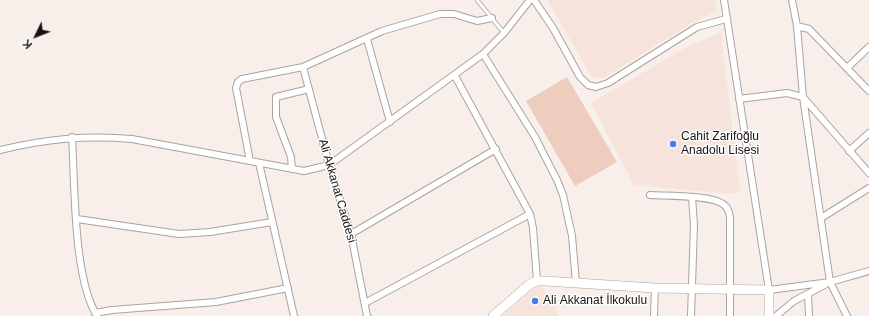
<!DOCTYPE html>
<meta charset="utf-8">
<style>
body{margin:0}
#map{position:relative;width:869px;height:316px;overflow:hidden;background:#f9efea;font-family:Helvetica,sans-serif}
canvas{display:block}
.north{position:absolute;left:16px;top:16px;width:40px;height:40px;-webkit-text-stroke:3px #fefefe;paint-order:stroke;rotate:227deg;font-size:11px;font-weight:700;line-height:16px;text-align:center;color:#161311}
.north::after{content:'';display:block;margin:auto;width:14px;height:18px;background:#161311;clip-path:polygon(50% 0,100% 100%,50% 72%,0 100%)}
</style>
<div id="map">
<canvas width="869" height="316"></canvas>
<div class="north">K</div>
</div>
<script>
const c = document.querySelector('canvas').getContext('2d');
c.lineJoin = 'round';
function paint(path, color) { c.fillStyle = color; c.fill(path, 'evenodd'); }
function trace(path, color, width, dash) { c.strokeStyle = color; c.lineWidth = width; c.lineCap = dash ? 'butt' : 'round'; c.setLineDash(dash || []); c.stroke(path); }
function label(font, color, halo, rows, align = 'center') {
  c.font = font + ' Helvetica,sans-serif'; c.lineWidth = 3; c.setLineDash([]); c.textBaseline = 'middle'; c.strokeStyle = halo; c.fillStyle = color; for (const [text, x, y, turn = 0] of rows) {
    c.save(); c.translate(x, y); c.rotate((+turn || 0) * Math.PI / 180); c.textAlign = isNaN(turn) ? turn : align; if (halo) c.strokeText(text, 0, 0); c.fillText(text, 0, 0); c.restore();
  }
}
paint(new Path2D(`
 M547 0H716L717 11 694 22 603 78 592 77Z
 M721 32 740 192 731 194 634 185 591 103 685 48Z
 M540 283 559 316H503L535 287Z`), '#f6e3db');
paint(new Path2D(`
 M567 77 617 162 575 186 526 101Z`), '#eeccbe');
const lane = new Path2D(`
 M477 0 504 33`);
const street = new Path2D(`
 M534 0 553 28 580 77 588 85 596 87 608 83 697 27 726 19
 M724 0 769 290 830 282
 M792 0 797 26 803 97 830 282 847 316
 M797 26 809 29 869 91
 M367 39 390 122
 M483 54 535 137 557 180 563 195 572 236 576 283
 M303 67 329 165 351 234 367 316
 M847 68 869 47
 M455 76 530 214 533 228 537 281
 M739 99 787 93 803 97 869 173
 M72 137C75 185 73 277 97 316
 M0 150C46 139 85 135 132 139L304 171 329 165 483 54 504 33 530 0
 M849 151 869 133
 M250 161 236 88 238 82 242 79 303 67 382 31 440 14H454L477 21 492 18
 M259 163 294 316
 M292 169 291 157 276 117V97L309 89
 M650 195C666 196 711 195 723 204 728 207 729 212 730 217V316
 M821 218 869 188
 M77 219 179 234 210 232 272 222
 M351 234 496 149
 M808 294 809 316
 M365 303 530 214
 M95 313 112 310 216 302 288 288
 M654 316 655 288
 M691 316 694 225 692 197
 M776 316 794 301 830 282 869 271`);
const secondary = new Path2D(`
 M493 316 530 284 537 281H545L655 288 769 290V316`);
trace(lane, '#aca29e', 4.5);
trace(street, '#aca29e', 8);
trace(secondary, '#aca29e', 10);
trace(lane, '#fff', 3);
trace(street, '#fff', 6);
trace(secondary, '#fff', 9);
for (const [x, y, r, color] of [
 [673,144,4,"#4679ea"],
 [535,301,4,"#4679ea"]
]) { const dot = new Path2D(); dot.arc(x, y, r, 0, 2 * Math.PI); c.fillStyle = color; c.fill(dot); trace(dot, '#fefefe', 1.5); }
label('12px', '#161311', '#fefefe', [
 ["Cahit Zarifoğlu",681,137],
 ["Anadolu Lisesi",681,151],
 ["Ali Akkanat İlkokulu",543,301]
], 'left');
label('12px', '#161311', '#fefefe', [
 ["Ali Akkanat Caddesi",337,191,74]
]);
</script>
